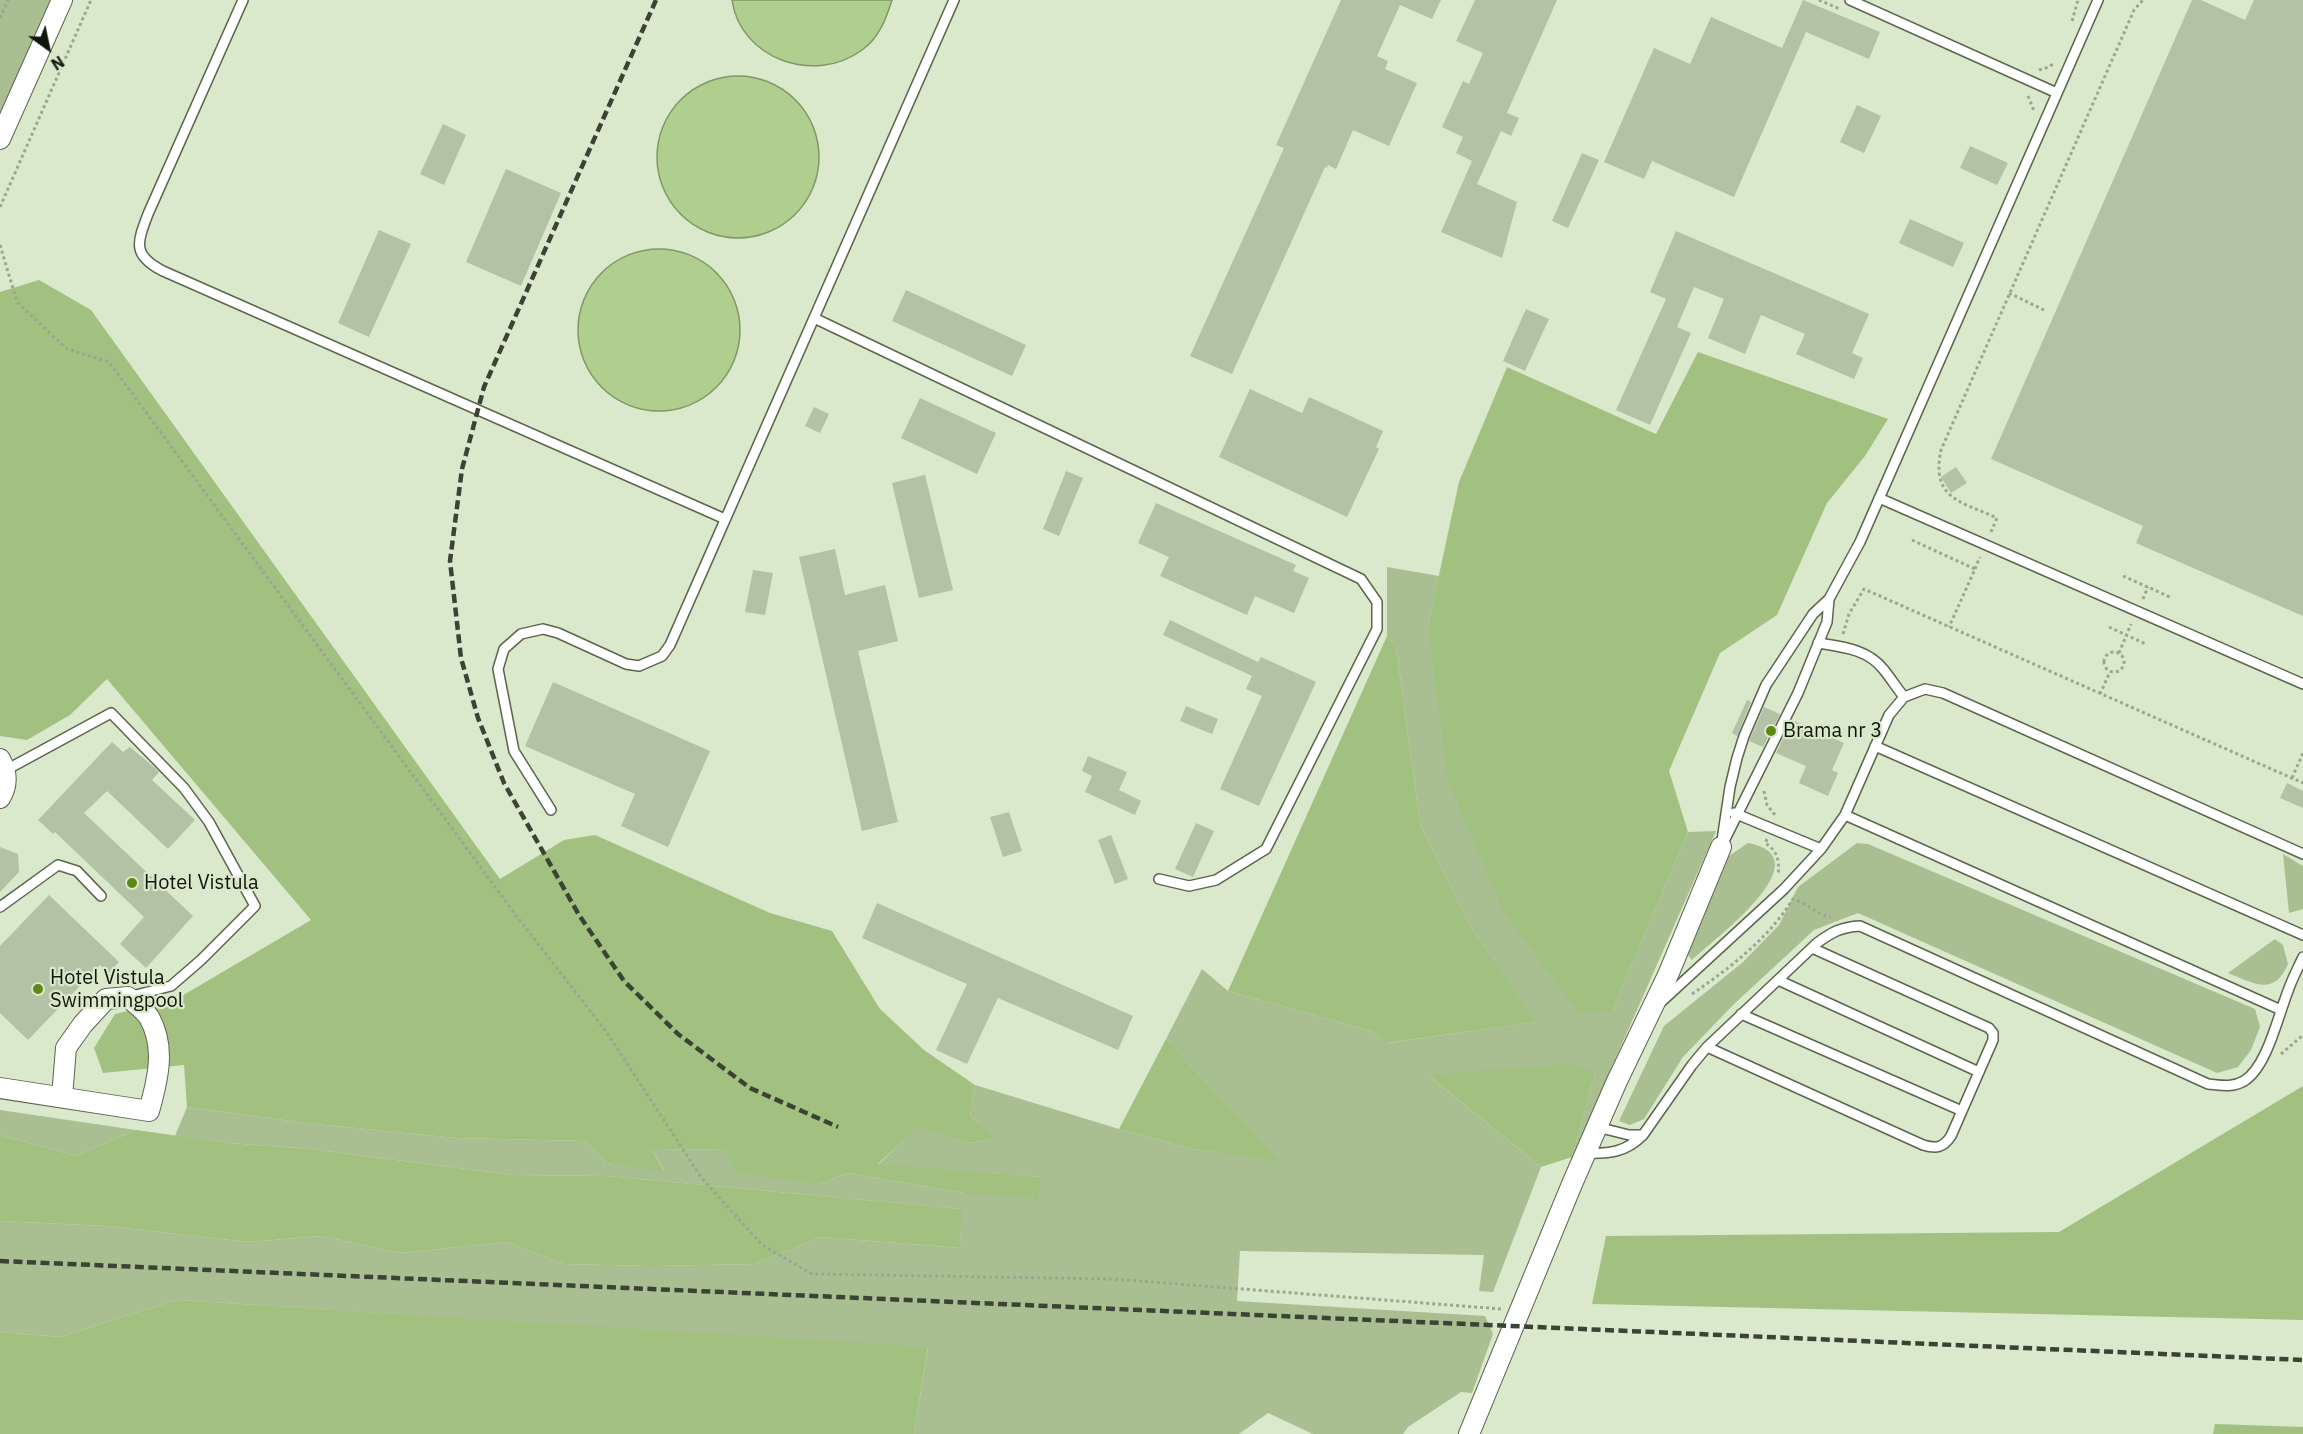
<!DOCTYPE html>
<style>
body{margin:0}
#map{position:relative;width:2303px;height:1434px;overflow:hidden;background:#dae8cb;font-family:"IBM Plex Sans",sans-serif}
canvas{display:block}
.north{position:absolute;left:18px;top:18px;width:60px;height:60px;-webkit-text-stroke:4px #dae8cb;paint-order:stroke;rotate:147deg;font-size:16px;font-weight:700;line-height:24px;text-align:center;color:#11160c}
.north::after{content:'';display:block;margin:auto;width:21px;height:27px;background:#11160c;clip-path:polygon(50% 0,100% 100%,50% 72%,0 100%)}
</style>
<div id="map">
<canvas width="2303" height="1434"></canvas>
<div class="north">N</div>
</div>
<script>
const c = document.querySelector('canvas').getContext('2d');
c.lineJoin = 'round';
function paint(path, color) { c.fillStyle = color; c.fill(path, 'evenodd'); }
function trace(path, color, width, dash) { c.strokeStyle = color; c.lineWidth = width; c.lineCap = dash ? 'butt' : 'round'; c.setLineDash(dash || []); c.stroke(path); }
function label(font, color, halo, rows, align = 'center') {
  c.font = font + ' "IBM Plex Sans",sans-serif'; c.lineWidth = 4.5; c.setLineDash([]); c.textBaseline = 'middle'; c.strokeStyle = halo; c.fillStyle = color; for (const [text, x, y, turn = 0] of rows) {
    c.save(); c.translate(x, y); c.rotate((+turn || 0) * Math.PI / 180); c.textAlign = isNaN(turn) ? turn : align; if (halo) c.strokeText(text, 0, 0); c.fillText(text, 0, 0); c.restore();
  }
}
paint(new Path2D(`
 M0 0H52L0 118Z
 M1387 567 1439 576 1428 626 1612 1011 1688 832 1716 831 1572 1157 1595 1073 1429 1076 1541 1167 1493 1292 1479 1291 1484 1255 1240 1251 1237 1301 1485 1316 1493 1334 1472 1393 1461 1392 1408 1427 1403 1434H1313L1268 1413 1239 1434H914L928 1348 177 1300 60 1337 0 1332V1221L107 1226 248 1242 322 1236 400 1253 506 1242 564 1264 652 1266 755 1264 821 1237 960 1248 961 1209 606 1176 513 1175 310 1149 229 1143 175 1136 187 1107 306 1123 456 1138 585 1141 606 1163 664 1170 652 1150 726 1149 820 1184 847 1173 964 1193 1042 1177 878 1165 918 1126 970 1143 996 1139 970 1116 975 1085 1119 1129 1192 1149 1278 1160 1166 1039 1202 969 1228 991 1374 1032 1388 1043 1535 1022 1470 926 1420 824 1396 646 1387 636Z
 M1748 843C1826 857 1712 941 1692 960L1688 955 1729 856Z
 M1857 843 1868 844 2255 1009 2260 1027 2251 1050 2238 1067 2217 1073 1858 913 1814 930 1733 1005 1683 1057 1644 1119 1630 1125 1619 1121 1664 1026 1743 962 1779 925 1798 887Z
 M2283 854 2303 866V909L2289 913Z
 M2275 939 2283 945 2288 964C2274 997 2253 983 2228 973Z
 M0 1110 136 1130 76 1156 0 1135Z`), '#a9bf92');
paint(new Path2D(`
 M39 280 91 310 500 879 564 840 595 835 770 913 832 931 880 1009 924 1050 975 1085 970 1116 997 1139 970 1143 918 1127 878 1164 1042 1177 1038 1199 964 1193 847 1173 820 1184 736 1173 726 1149 652 1150 664 1171 606 1163 585 1141 456 1138 306 1123 187 1107 184 1065 103 1073 94 1048 115 1014 175 1000 311 920 107 679 70 715 27 740 0 736V292Z
 M1698 352 1888 419 1865 456 1827 503 1777 615 1720 653 1669 771 1688 832 1612 1011 1579 1013 1503 911 1448 781 1428 626 1459 482 1507 367 1656 434Z
 M1387 636 1396 646 1420 824 1470 926 1536 1022 1387 1043 1374 1032 1228 991Z
 M1166 1039 1279 1160V1161L1192 1149 1119 1129Z
 M1570 1064 1595 1073 1572 1157 1541 1167 1428 1075Z
 M2303 1086V1320L1592 1304 1606 1236 2059 1232Z
 M136 1130 229 1143 310 1149 513 1175 606 1176 962 1209 960 1248 821 1237 755 1264 652 1266 564 1264 506 1242 400 1253 322 1236 248 1242 107 1226 0 1221V1135L76 1156Z
 M177 1300 928 1347 914 1434H0V1332L60 1337Z
 M2215 1424 2303 1427V1434H2213Z`), '#a2c180');
const water = new Path2D(`
 M732 0H892C886 19 879 38 862 50 815 85 740 59 732 0Z
 M657 157a81 81 0 1 1 162 0a81 81 0 1 1-162 0Z
 M578 330a81 81 0 1 1 162 0a81 81 0 1 1-162 0Z`);
paint(water, '#b0ce8d');
trace(water, '#809766', 1.5);
paint(new Path2D(`
 M1341 0H1441L1432 19 1400 5 1377 56 1388 61 1385 69 1417 83 1389 146 1353 130 1336 169 1328 165 1327 168 1325 167 1232 374 1190 356 1284 148 1276 145Z
 M1475 0H1557L1507 113 1519 118 1511 136 1501 131 1477 184 1517 202 1502 258 1441 232 1472 161 1456 153 1463 137 1442 127 1463 81 1469 84 1483 53 1456 41Z
 M1803 0 1880 32 1869 59 1806 32 1734 197 1652 161 1644 179 1604 162 1654 48 1690 64 1711 17 1782 48Z
 M2192 0H2201L2245 20 2254 0H2303V616L2136 543 2143 526 1991 459Z
 M1857 105 1881 116 1864 153 1840 142Z
 M443 124 466 135 444 185 420 174Z
 M1970 146 2008 163 1997 185 1960 168Z
 M1582 153 1599 160 1568 228 1552 221Z
 M506 169 561 193 521 286 466 262Z
 M1910 219 1964 243 1953 267 1899 243Z
 M379 230 411 244 369 337 338 323Z
 M1676 231 1869 314 1852 353 1863 358 1854 379 1796 354 1805 334 1761 315 1745 354 1708 338 1724 299 1694 287 1677 327 1691 333 1650 425 1616 410 1666 299 1650 292Z
 M906 290 1026 345 1012 376 892 321Z
 M1526 309 1549 319 1525 371 1503 361Z
 M1250 389 1302 413 1309 397 1383 431 1376 447 1379 449 1347 517 1219 457Z
 M920 398 996 433 977 474 901 438Z
 M814 407 829 414 820 433 805 426Z
 M1956 467 1967 483 1951 493 1941 477Z
 M1066 471 1083 478 1059 536 1043 529Z
 M925 475 953 590 919 598 892 483Z
 M1156 503 1296 565 1293 571 1309 578 1294 613 1255 596 1247 615 1160 576 1169 557 1138 543Z
 M835 549 845 595 885 585 898 641 858 651 898 822 862 831 799 557Z
 M753 570 773 573 765 615 745 612Z
 M1170 620 1258 662 1261 657 1316 682 1259 806 1220 789 1262 696 1246 689 1252 676 1163 635Z
 M553 682 710 751 668 847 621 826 635 794 525 746Z
 M1747 700 1751 702 1737 736 1732 733Z
 M1186 706 1218 719 1212 734 1180 721Z
 M1764 707 1780 714 1763 747 1749 741Z
 M1792 720 1844 743 1832 770 1838 773 1828 796 1799 783 1806 766 1776 753Z
 M112 742 123 752 130 747 155 768 159 772 152 780 195 820 168 849 107 791 84 813 193 916 146 968 120 944 144 917 55 832 53 834 38 820Z
 M1088 756 1127 772 1119 790 1141 801 1135 815 1085 792 1092 776 1082 771Z
 M2287 783 2303 791V808L2280 798Z
 M1009 812 1022 851 1003 857 990 817Z
 M1196 823 1214 831 1193 877 1175 869Z
 M1111 835 1128 879 1115 884 1098 840Z
 M0 847 18 854 19 872 0 892Z
 M49 895 119 962 109 973 100 965 28 1040 0 1013V946Z
 M877 903 1133 1016 1118 1050 998 998 967 1064 936 1050 967 984 862 938Z`), '#b3c1a5');
const service = new Path2D(`
 M243 0 148 214C137 243 132 255 163 271L725 519
 M1850 0 2057 93
 M814 318 1361 579 1377 602V629L1266 849 1216 880 1189 886 1159 879
 M1879 498 2303 684
 M1818 643C1843 647 1868 649 1884 670 1891 679 1897 688 1904 697
 M1875 746 2303 935
 M6 770 111 713 184 788 209 822 255 906 201 960 171 986 128 997
 M551 810 514 751 498 669 504 649 521 634 543 629 558 633 626 664 639 666 662 656 670 645 954 0
 M1734 813 1821 849
 M1845 815 2281 1010
 M1724 841 1798 693 1827 622 1829 599
 M1721 847 1730 787 1737 758 1744 736 1766 685 1813 614 1829 599 1860 542 2098 0
 M0 907 58 865 77 871 101 896
 M1778 980 1979 1072
 M1660 1003 1784 889 1821 849 1845 815 1889 715 1904 697 1925 689 1943 693 2303 854
 M1741 1014 1962 1111
 M1707 1047 1923 1145C1936 1149 1943 1148 1951 1136L1993 1040V1033L1989 1028 1812 948
 M1597 1127 1629 1135H1643
 M1585 1153C1610 1154 1626 1152 1643 1135L1692 1065 1707 1047 1817 943C1832 932 1841 927 1860 926L2208 1084C2220 1085 2232 1088 2244 1081 2267 1067 2278 1016 2288 991 2292 979 2298 968 2303 957`);
const minor = new Path2D(`
 M0 139 62 0
 M0 759C7 772 8 785 0 798
 M0 1088 149 1111C158 1079 166 1047 149 1017 144 1010 135 1003 128 997L106 999 83 1024 66 1048 62 1097
 M1469 1434 1572 1184 1617 1081 1668 975 1721 847`);
trace(service, '#5a664d', 12);
trace(minor, '#5a664d', 22);
trace(new Path2D(`
 M1819 0 1840 9
 M0 18 8 0
 M2072 21 2078 0
 M2039 70 2049 67 2054 63
 M2028 96 2034 111
 M0 207 91 0
 M0 245 17 302 67 349 109 362 515 914 605 1030 701 1177 762 1245 812 1274 1113 1279 1501 1309
 M2009 293 2044 310
 M1991 532 1997 518C1960 501 1931 499 1941 450L2134 10 2143 0
 M1912 540 1975 569 1949 627
 M1975 569 1980 557
 M2123 576 2170 597
 M2143 599 2148 587
 M2109 627 2146 644
 M1843 634 1849 614 1864 589 2303 783
 M2104 662a10 10 0 1 1 20 0a10 10 0 1 1-20 0Z
 M2119 653 2131 624
 M2100 694 2110 672
 M2292 778 2303 753
 M1764 791 1767 805 1775 815
 M1767 839 1765 843C1777 850 1780 861 1778 875
 M1692 994C1730 968 1768 939 1793 899 1807 903 1817 915 1831 917
 M2281 1054 2303 1035`), '#9ba68f', 3, [3, 3]);
trace(service, '#fff', 9);
trace(minor, '#fff', 20);
trace(new Path2D(`
 M656 0 484 387 462 469 450 561 461 658 478 718 504 783 579 915 624 981 678 1034 750 1088 838 1127
 M0 1261 2303 1360`), '#3c4335', 4.5, [9, 4.5]);
for (const [x, y, r, color] of [
 [1771,731,6,"#5e8815"],
 [132,883,6,"#5e8815"],
 [38,989,6,"#5e8815"]
]) { const dot = new Path2D(); dot.arc(x, y, r, 0, 2 * Math.PI); c.fillStyle = color; c.fill(dot); trace(dot, '#dae8cb', 2); }
label('20px', '#11160c', '#dae8cb', [
 ["Brama nr 3",1783,731],
 ["Hotel Vistula",144,883],
 ["Hotel Vistula",50,978],
 ["Swimmingpool",50,1001]
], 'left');
</script>
